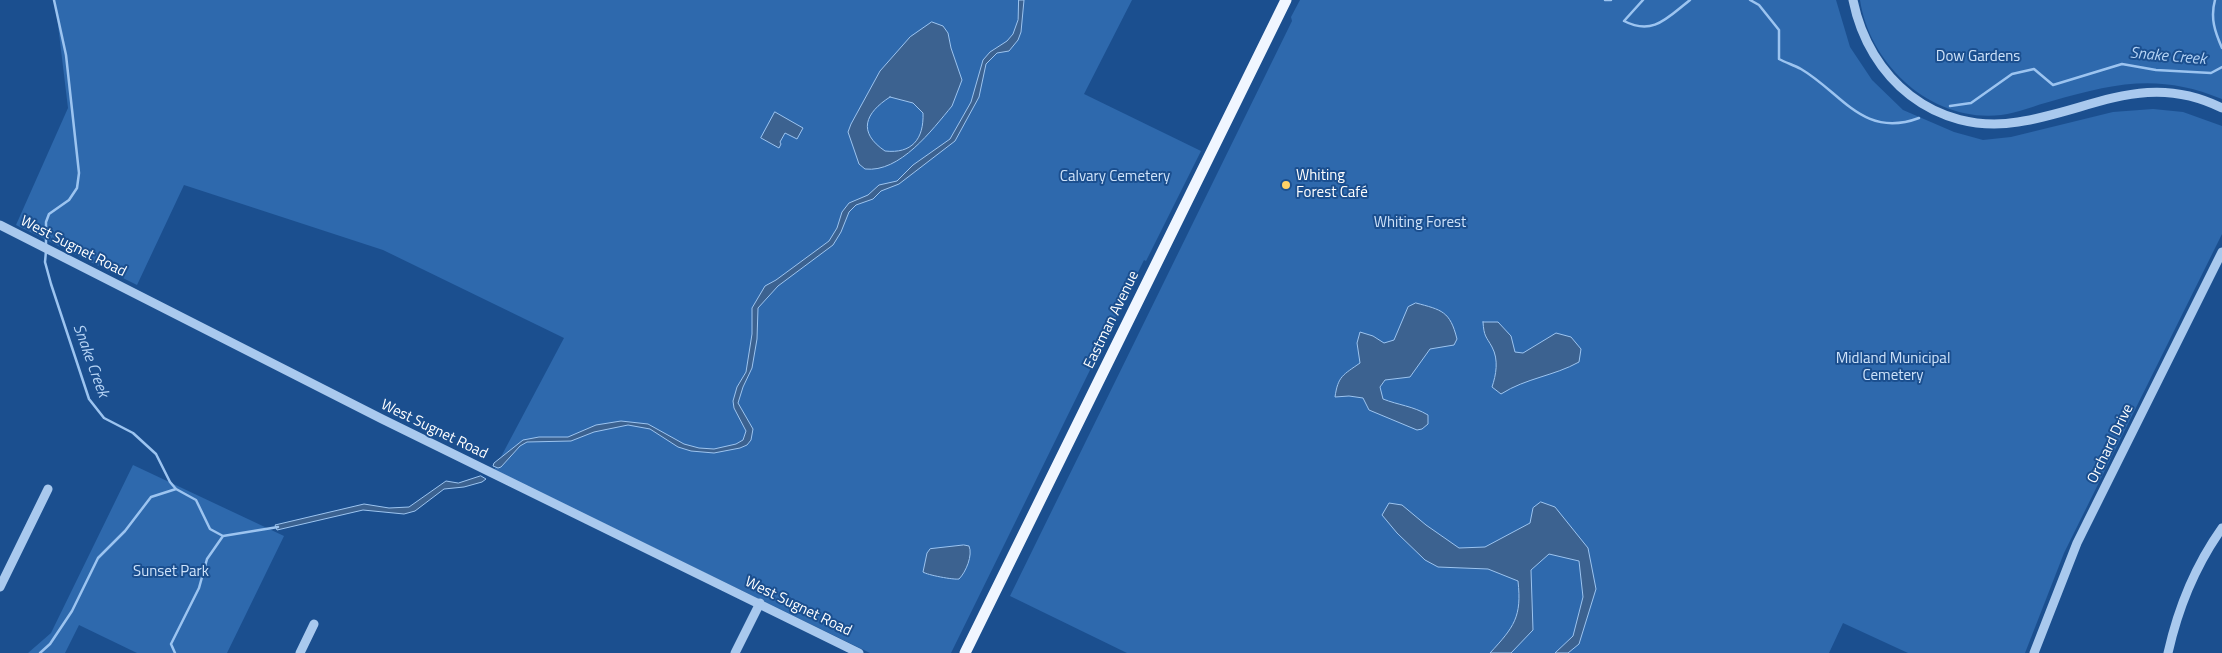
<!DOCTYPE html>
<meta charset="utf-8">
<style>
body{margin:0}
canvas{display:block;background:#1b4f8f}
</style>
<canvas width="2222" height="653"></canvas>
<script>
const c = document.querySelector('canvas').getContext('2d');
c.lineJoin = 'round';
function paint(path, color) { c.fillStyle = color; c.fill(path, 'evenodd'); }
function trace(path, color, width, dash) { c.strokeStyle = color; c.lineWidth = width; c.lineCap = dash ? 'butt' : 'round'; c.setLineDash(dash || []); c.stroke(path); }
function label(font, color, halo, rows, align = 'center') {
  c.font = font + ' "Titillium Web",sans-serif'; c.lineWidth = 4; c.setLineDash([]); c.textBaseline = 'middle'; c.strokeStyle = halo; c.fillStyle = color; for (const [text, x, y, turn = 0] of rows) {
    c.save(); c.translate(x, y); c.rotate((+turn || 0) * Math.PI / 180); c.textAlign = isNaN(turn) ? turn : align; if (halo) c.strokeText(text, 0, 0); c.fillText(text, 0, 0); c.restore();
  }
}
paint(new Path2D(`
 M55 0H1132L1084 94 1201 151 1146 261 1144 260 951 653H870L494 470 564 338 383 250 184 185 137 285 16 225 68 108Z
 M1300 0H1836L1850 47 1872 80 1903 110 1954 132 1983 140 2011 137 2113 112 2153 109 2183 112 2222 126V234L2064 553 2025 653H1908L1843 623 1829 653H1127L1010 596 1292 21 1291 17Z
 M1860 0H2222V99C2159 73 2115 83 2052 101 2036 105 2018 113 2001 115 1933 123 1870 66 1860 0Z
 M133 465 284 536 227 653H137L79 625 65 653H28L51 633Z`), '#2e69ad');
const water = new Path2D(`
 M1019 0H1024L1021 32 1018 40 1009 51 997 53 986 64 979 97 955 141 899 184 881 191 873 199 856 205 849 212 841 232 833 245 778 286 758 308 757 339 752 368 743 387 738 403 753 429 751 440 747 445 740 448 714 453 691 451 678 447 650 429 628 425 594 432 571 441 527 442 520 446 501 467 498 468 493 466 494 463 523 440 539 437H568L596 425 621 421 648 424 684 444 699 448 714 449 736 444 743 440 746 431 734 408 733 401 737 387 746 372 752 334V308L765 286 776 280 829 241 837 228 842 212 849 203 868 195 879 185 897 181 913 165 950 139 971 102 983 60 990 52 1007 41 1013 34 1018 20Z
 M932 22 943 26 948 33 951 48 962 80 952 106C932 130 900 173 865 169L859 164 848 132 851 124 880 71 910 37ZM890 97 913 103 923 113C924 139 912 154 885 151 857 132 865 113 890 97Z
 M775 112 803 128 797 139 785 133 780 142 781 144 779 148 761 138Z
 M1416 303C1442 310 1450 311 1457 339L1454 345 1430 349 1410 377 1385 380 1380 387 1383 399C1398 405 1413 406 1428 415V424L1422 429 1417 430 1369 410 1363 398 1349 396 1335 397C1338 376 1343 375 1360 363L1357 343 1360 332 1373 336 1384 343 1394 340 1408 307Z
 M1483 322H1498L1511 336 1515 352 1523 353 1556 333 1571 337 1581 349 1579 362C1554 376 1526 378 1501 394L1492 387C1496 375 1499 360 1492 347 1486 336 1484 337 1483 322Z
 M481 476 486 479 482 482 464 487 444 489 415 511 404 514 363 510 277 530 275 525 364 504 389 508 409 507 446 481 458 483Z
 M1541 502 1555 507 1588 548 1596 589 1579 644 1568 653H1555L1573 636 1583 597 1579 561 1549 554 1531 570 1533 630 1511 653H1490C1514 627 1522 617 1518 581L1488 569 1438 567 1425 560 1397 533 1382 515 1389 503 1402 505 1426 525 1459 548 1485 547 1530 523 1533 508Z
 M964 545 969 546C973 555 966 572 959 579 954 580 927 575 923 572L927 553 930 549Z`);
paint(water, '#3c6290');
trace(water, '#9cc4f0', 1);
trace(new Path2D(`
 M1605 0H1611
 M1643 0 1624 21C1653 36 1667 18 1690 0
 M1750 0 1759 5 1779 30V59C1786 63 1794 65 1801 69 1842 93 1863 139 1919 118
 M2215 0C2210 18 2215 32 2222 48
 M1950 106 1971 103 2012 74 2034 69 2053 85 2122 64 2156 70 2211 73 2222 67
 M46 246V222L49 214 69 200 77 188 79 173 66 55 54 0
 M46 251 45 262 51 284 89 399 104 418 133 433 156 454 170 482 176 489 196 500 210 529 223 536 278 527
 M40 653 50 644 72 611 98 558 125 531 151 497 176 489
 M175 653 171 644 199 588 207 559 223 536`), '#9cc4f0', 2.5);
trace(new Path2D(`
 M1853 0C1869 79 1935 135 2018 122 2091 111 2146 70 2222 108
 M0 225 382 419 859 653
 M0 587 48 489
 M300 653 314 624
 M735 653 760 603
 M2034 653 2077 543 2222 252
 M2168 653C2178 608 2195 566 2222 528`), '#a9c9ee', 9);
trace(new Path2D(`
 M965 653 1286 0`), '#f0f6ff', 11);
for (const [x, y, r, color] of [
 [1286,185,5,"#ffd166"]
]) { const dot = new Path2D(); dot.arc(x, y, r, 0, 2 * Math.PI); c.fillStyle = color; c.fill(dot); trace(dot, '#1b4f8f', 2); }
label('15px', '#cfe3fa', '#1b4f8f', [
 ["Dow Gardens",1978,57],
 ["Calvary Cemetery",1115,177],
 ["Whiting Forest",1420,223],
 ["Midland Municipal",1893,359],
 ["Cemetery",1893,376],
 ["Sunset Park",171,572]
]);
label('15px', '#fff', '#1b4f8f', [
 ["Whiting",1296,176],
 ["Forest Café",1296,193]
], 'left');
label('15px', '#fff', '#1b4f8f', [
 ["West Sugnet Road",73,247,27],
 ["Eastman Avenue",1112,320,-64],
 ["West Sugnet Road",434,430,26],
 ["Orchard Drive",2111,444,-64],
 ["West Sugnet Road",798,607,26]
]);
label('italic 16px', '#b5d3f5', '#1b4f8f', [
 ["Snake Creek",2168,57,5],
 ["Snake Creek",90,361,70]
]);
</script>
